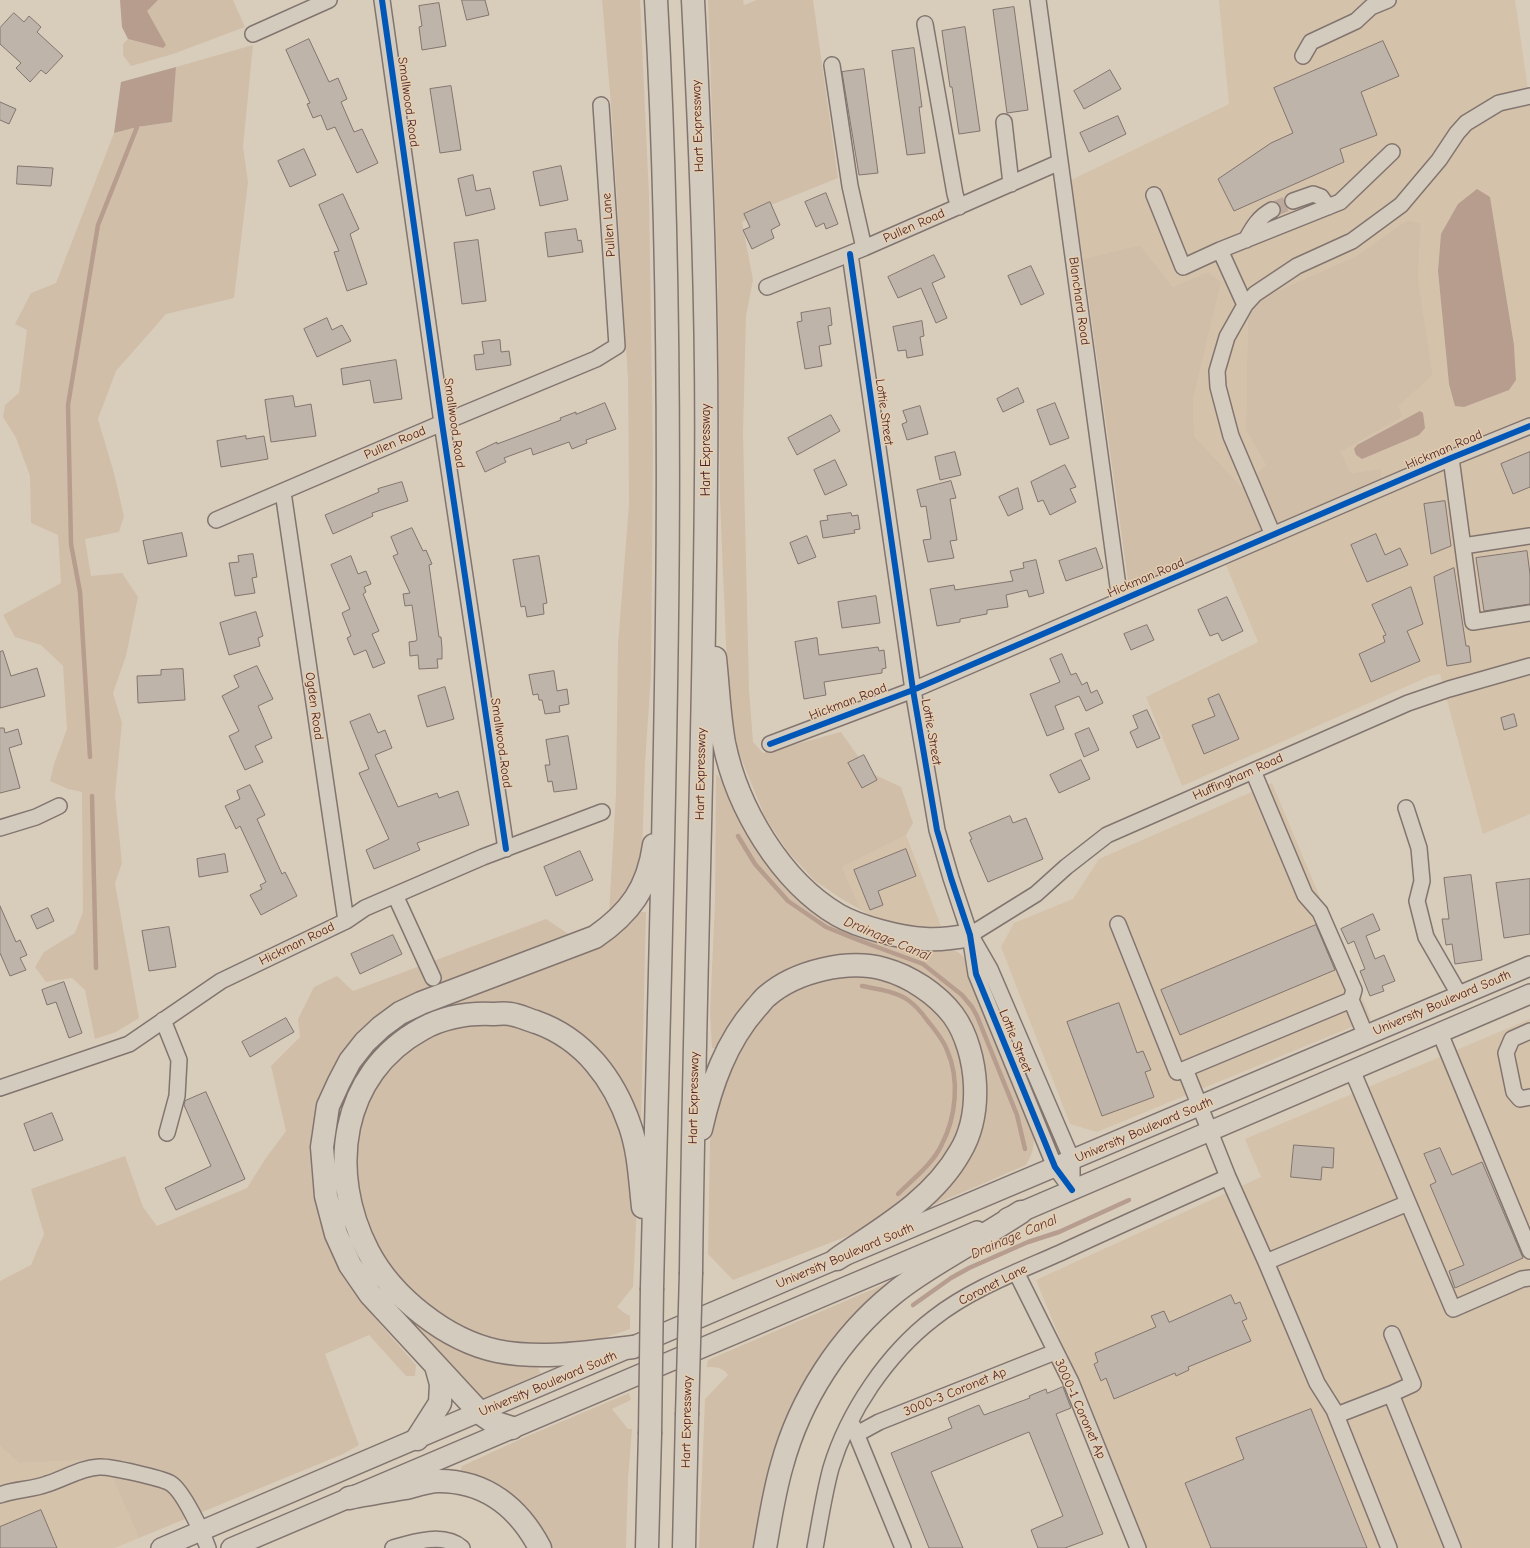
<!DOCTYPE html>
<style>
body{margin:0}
canvas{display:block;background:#d8ccbb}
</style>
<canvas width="1530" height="1548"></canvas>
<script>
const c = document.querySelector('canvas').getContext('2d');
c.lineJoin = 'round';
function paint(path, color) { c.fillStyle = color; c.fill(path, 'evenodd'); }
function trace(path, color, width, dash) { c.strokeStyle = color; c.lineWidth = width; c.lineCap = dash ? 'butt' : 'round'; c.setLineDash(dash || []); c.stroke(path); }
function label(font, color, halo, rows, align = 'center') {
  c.font = font + ' "Comic Neue",sans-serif'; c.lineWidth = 3; c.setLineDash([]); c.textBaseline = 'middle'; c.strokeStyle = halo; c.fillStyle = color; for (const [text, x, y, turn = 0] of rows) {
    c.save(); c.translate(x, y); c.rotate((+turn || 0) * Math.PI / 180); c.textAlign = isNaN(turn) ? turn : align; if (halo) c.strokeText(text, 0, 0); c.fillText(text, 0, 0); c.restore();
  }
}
paint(new Path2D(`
 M1219 0H1515L1530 103V417L1382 479 1381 469 1351 473 1341 452 1402 417 1397 406 1433 375 1418 279 1421 225 1407 220 1356 256 1248 304 1246 430 1266 465 1242 487 1194 436 1193 398 1207 272 1173 287 1140 245 1083 259 1071 180 1229 104ZM1490 197 1514 345 1516 380 1449 384 1438 271 1441 234Z
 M1530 436V814L1483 834 1440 674 1430 676 1182 786 1146 697 1258 642 1226 565 1473 458Z
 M1272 783 1371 1019 1097 1132 1070 1124 1001 947 1014 923 1073 899 1099 859Z
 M906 835 941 926 912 928 884 923 861 910 842 867Z
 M1530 1019V1548H1146L1036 1280 1261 1177 1245 1139Z
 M0 1446 19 1463 107 1459 122 1468 113 1479 139 1538 115 1548H0Z`), '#d5c2ab');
paint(new Path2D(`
 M158 0H233L245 27 173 54 131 66 123 55V44L128 39 163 48 146 11Z
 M602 0H640L649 196 653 453 651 676 645 763 642 855 636 881 622 903 609 914 616 793 618 644 629 504 628 379 611 104Z
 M708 0H743L744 5 757 0H813L838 178 766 207 742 222 753 280 746 316 743 433 749 690 753 742 763 753 841 732 869 772 901 787 913 823 906 835 842 867 861 910 842 899 815 881 788 852 765 817 738 751 728 692 720 500 718 289Z
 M253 45 243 147 248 182 234 298 166 314 116 371 98 419 114 473 124 516 119 532 85 539 91 576 122 573 138 597 126 656 113 693 122 723 115 795 122 863 115 883 139 1018 116 1032 95 1039 85 990 72 978 46 982 35 967 44 952 75 933 83 912 82 792 68 789 50 781 54 764 67 729 63 666 41 645 15 637 3 615 61 583 58 535 31 523 30 476 16 438 3 417 5 405 19 393 27 330 15 324 31 293 56 283 114 133 137 127 172 122 176 67Z
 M1407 220 1421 224 1418 279 1433 375 1398 406 1402 417 1341 452 1351 473 1381 469 1382 479 1137 584 1128 581 1083 259 1140 245 1173 287 1207 272 1221 282 1193 398 1194 436 1242 487 1266 465 1246 430 1248 304 1356 256Z
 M716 774 721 779 747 829 871 936 956 951 962 955 968 964 1033 1128C1035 1142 1034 1152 1026 1165L924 1209 950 1179 983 1076 919 977 804 965 719 1049 712 1048 710 1014 715 901Z
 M639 912H646L641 1120 634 1121 582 1040 452 1010 449 999 590 949 614 938 631 924Z
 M546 919 570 935 431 987 402 1000 319 1099 311 1135 313 1182 319 1215 333 1253 352 1289 380 1324 416 1365 415 1376H406L369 1335 325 1354 359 1445 343 1454 139 1538 113 1479 122 1468 107 1459 19 1463 0 1446V1281L31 1265 44 1234 31 1189 125 1156 143 1207 157 1226 247 1188 266 1158 286 1131 271 1066 300 1037 298 1019 314 987 337 976 353 991Z
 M871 975 917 992 950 1027 968 1078 960 1135 920 1191 856 1233 733 1280 708 1254 710 1141 715 1117 732 1055 763 1009 813 978Z
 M499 1020 547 1035 590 1066 622 1123 637 1204 633 1287 617 1307 623 1312 630 1316V1329L590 1343 566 1348 487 1341 433 1314 384 1264 359 1208 352 1150 364 1099 396 1056 439 1029Z
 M899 1278 828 1357 760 1548H699L705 1399 728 1375C723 1367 716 1367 707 1367L708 1360Z
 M403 1307 546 1364 538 1368 541 1373 478 1402 396 1314Z
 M629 1393 631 1400 612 1409 628 1429H632L628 1479 626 1548H547L459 1475 462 1466 523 1438Z`), '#d1bea8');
paint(new Path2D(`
 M120 0H158L147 11 166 45 163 48 128 39 122 27Z
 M176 67 172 122 137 127 114 133 121 82Z
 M1477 189 1490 197 1514 345 1516 380 1509 390 1464 407 1455 406 1449 384 1438 271 1441 234 1458 204Z
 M1420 411 1423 413 1425 428 1419 435 1362 459 1356 455 1354 449 1357 445Z`), '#b69d8e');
trace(new Path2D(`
 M90 757 80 592 71 544 68 405 98 225 137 127
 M92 796 96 968
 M738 836 755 864 788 901 826 927 858 940 923 964 962 995 972 1007 977 1016 1017 1115 1025 1149
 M862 986C877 989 895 991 908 1000 915 1005 922 1013 927 1020 934 1029 943 1039 947 1050 960 1079 956 1117 942 1144 933 1164 913 1179 898 1194
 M913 1305 951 1278 969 1268 1028 1242 1059 1232 1129 1200`), '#b69d8e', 4.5);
const building = new Path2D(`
 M462 0H485L489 15 467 20Z
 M439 3 446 46 422 50 419 27 422 26 419 6Z
 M1014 7 1028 110 1007 113 993 10Z
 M14 13 24 22 29 16 41 27 37 32 63 56 46 74 41 70 30 82 16 68 21 63 0 44V28Z
 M965 27 980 131 959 134 952 87H950L942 31Z
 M309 39 329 82 338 78 347 99 341 102 354 132 362 129 378 163 357 173 335 127 327 130 321 115 313 118 307 104 310 103 286 50Z
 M1383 41 1399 76 1361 92 1377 135 1340 149 1344 162 1234 211 1218 179 1271 143 1293 133 1274 88Z
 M914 48 922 107H919L925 153 907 155 892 51Z
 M864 69 878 173 859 175 842 72Z
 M1110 70 1121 89 1084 109 1074 91Z
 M451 86 461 150 440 153 430 89Z
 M0 102 16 109 9 124 0 120Z
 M1118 116 1126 134 1089 152 1080 133Z
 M304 149 316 175 290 187 278 161Z
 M18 166 53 168 51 186 17 184Z
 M561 166 568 200 540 206 533 172Z
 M473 175 476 191 490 188 495 209 466 216 458 179Z
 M826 193 838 224 826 229 824 223 816 227 805 202Z
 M343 194 359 229 350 234 367 284 347 291 334 252 339 251 319 205Z
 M770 202 780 225 771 230 774 238 752 249 743 230 750 227 744 214Z
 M576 229 578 241 581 240 583 252 548 257 545 233Z
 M478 240 486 301 462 304 454 243Z
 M934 255 945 277 932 283 947 318 936 323 921 288 898 298 888 277Z
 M1031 266 1044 294 1021 305 1008 276Z
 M830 308 832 325 828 326 831 344 819 346 822 366 805 369 797 322 802 321 801 313Z
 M327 318 332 330 342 325 351 341 317 357 304 329Z
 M922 321 924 336 920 337 923 355 907 358 906 350 898 351 893 327Z
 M500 340 501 352 509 351 511 365 476 370 474 355 484 354 482 342Z
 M396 360 402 399 374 403 370 380 343 385 341 369Z
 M1018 388 1024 402 1003 412 997 399Z
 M293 396 295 407 311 404 316 436 271 442 265 400Z
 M605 403 616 429 586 440 587 443 572 449 569 442 533 455 531 448 504 458 506 462 485 472 476 452 497 442V444L561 420 560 418 576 412V414Z
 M1055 403 1069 438 1050 445 1037 410Z
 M920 406 928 434 907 440 902 424 907 422 903 411Z
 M831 415 840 431 797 455 788 438Z
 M246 436V439L264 436 268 459 221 467 217 441Z
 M955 452 961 475 940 480 935 457Z
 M1530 452V487L1513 494 1501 464Z
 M835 460 847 485 825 495 814 470Z
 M1065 465 1076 487 1070 489 1076 502 1050 515 1043 500 1038 502 1031 482Z
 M951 481 956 498 950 499 957 540 950 541 954 558 928 562 923 540 931 539 926 506 921 507 917 490Z
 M402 482 408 501 372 513 373 516 333 534 325 515 379 492 378 489Z
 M1018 488 1023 509 1008 516 999 497Z
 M1445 501 1451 546 1431 554 1424 504Z
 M851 513 852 516 858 515 860 529 854 530 855 533 823 538 820 521 828 520 827 516Z
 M412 528 423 551 426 550 432 564 429 565 439 637H441L442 648V659H437L438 668 419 669 418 655 410 656 409 642 416 641 417 639 412 605 405 606 403 594 410 593 393 556 398 554 391 537Z
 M182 533 187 556 148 564 143 541Z
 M1376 534 1385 555 1400 548 1408 565 1367 582 1351 545Z
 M807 536 816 557 798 564 790 543Z
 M1096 548 1103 568 1066 581 1059 561Z
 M1527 551 1530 574V604L1484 611 1476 558Z
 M253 554 257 577 252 578 255 593 235 596 229 563 239 562 238 556Z
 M351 556 358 574 366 571 371 584 364 587 366 592 363 594 379 631 372 634 385 663 373 668 366 650 354 655 347 638 351 636 342 613 350 609 331 565Z
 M539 556 547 603 543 604 544 614 527 617 525 606 521 607 513 560Z
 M1036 560 1044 593 1029 597 1027 590 1006 595 1008 607 987 610V614L960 619V622L937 626 930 589 954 585 955 590 1013 581 1010 571 1024 568 1023 563Z
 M1454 568 1466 646H1469L1471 662 1447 666 1434 577Z
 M1411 587 1423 624 1407 631 1420 661 1371 682 1359 654 1385 642 1383 636 1386 635 1372 605Z
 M876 596 880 623 842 628 838 602Z
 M1227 597 1243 631 1222 641 1218 633 1210 636 1198 610Z
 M256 612 263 636 258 638 260 646 229 655 220 623Z
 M1147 625 1154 640 1131 650 1124 634Z
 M817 638 819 655 878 647 879 651 884 650 886 668 882 669V673L824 682 826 695 804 699 795 642Z
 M3 651 11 676 37 668 45 696 0 708V652Z
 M1062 654 1071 675 1076 673 1082 685 1087 682 1091 693 1097 690 1103 703 1086 711 1079 696 1055 706 1064 729 1047 736 1030 694 1060 682 1050 659Z
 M257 666 273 699 258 706 272 738 255 746 263 762 245 770 229 736 239 731 222 696 239 687 234 676Z
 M183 669 185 700 138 703 137 676 161 675V670Z
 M554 671 557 691 567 689 569 704 559 706 560 712 545 714 542 700H539L538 694 533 695 529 675Z
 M445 687 454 719 427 727 418 696Z
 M1219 694 1239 739 1204 754 1192 725 1215 716 1208 699Z
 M1147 710 1160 738 1137 748 1130 732 1138 728 1133 716Z
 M370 714 378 733 385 730 392 748 375 755 398 807 437 793 439 798 458 791 469 825 417 843 420 850 374 869 366 850 389 839 359 773 369 769 350 722Z
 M1514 714 1517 726 1504 730 1501 718Z
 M0 728H4L5 733 18 729 22 744 9 748 20 788 0 793Z
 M1089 728 1099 750 1084 757 1075 734Z
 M568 736 577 789 554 792 552 781 548 782 545 765H550L546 740Z
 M864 755 877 780 862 788 848 763Z
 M1081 760 1090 779 1059 793 1050 775Z
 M250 785 265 815 257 819 282 874 285 872 297 896 261 915 250 895 262 889 260 885 266 882 240 826 236 829 225 806 240 799 237 791Z
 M1010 816 1013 823 1026 818 1043 859 988 882 970 840 972 839 969 833Z
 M906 849 916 876 878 891 883 905 870 910 854 870Z
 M580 851 593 880 556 896 544 867Z
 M225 854 228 872 199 877 197 859Z
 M1471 875 1482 960 1455 964 1452 944 1446 945 1442 919H1449L1444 878Z
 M1530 879V934L1504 938 1496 883Z
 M0 906 16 942 20 940 27 955 20 958 26 970 10 976 0 953Z
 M48 908 54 921 37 929 31 916Z
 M1373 914 1380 930 1366 936 1375 959 1384 955 1395 981 1382 986 1384 991 1370 996 1360 971 1365 969 1354 941 1348 944 1341 929Z
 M1316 925 1335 970 1180 1035 1161 990Z
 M169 927 176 967 149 971 142 931Z
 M393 935 402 954 360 974 351 954Z
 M64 982 82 1033 69 1038 56 1002 47 1005 42 990Z
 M1119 1003 1137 1053 1143 1051 1151 1070 1145 1072 1154 1097 1102 1116 1067 1022Z
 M286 1018 294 1032 250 1057 242 1042Z
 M206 1092 245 1179 176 1210 165 1188 211 1166 184 1105 185 1101Z
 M52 1113 63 1140 34 1151 24 1124Z
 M1294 1145 1334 1148 1333 1168 1322 1167 1321 1180 1291 1177Z
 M1440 1148 1452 1175 1482 1162 1523 1258 1455 1288 1449 1271 1464 1265 1430 1185 1436 1182 1424 1154Z
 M1231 1295 1235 1304 1240 1302 1247 1319 1242 1321 1251 1341 1188 1367 1189 1370 1176 1376 1175 1373 1114 1399 1106 1378 1101 1381 1094 1364 1098 1362 1095 1353 1156 1327 1151 1316 1164 1311 1169 1322Z
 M1063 1387 1071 1408 1056 1414 1103 1534 1065 1548H1038L1031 1530 1063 1516 1029 1432 931 1472 963 1548H929L891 1453 952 1428 948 1418 979 1405 984 1415 1030 1398 1029 1396 1046 1389 1047 1393Z
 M1311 1409 1367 1548H1211L1185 1483 1244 1459 1236 1438Z
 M41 1510 57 1548H0V1527Z`);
paint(building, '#bfb4a9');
trace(building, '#82756f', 1);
trace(new Path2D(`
 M1272 210 1293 201`), '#bca99e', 15, [15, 8]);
const minor = new Path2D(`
 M382 0 442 423 506 849
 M1038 0 1120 601
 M925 24 955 194 959 207
 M253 34 329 0
 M1303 56 1311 42 1356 21 1371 7 1388 0
 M832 65 850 186 864 248
 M1004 122 1011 184
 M1154 195 1183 267 1220 250 1245 305
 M1293 201 1313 194 1321 197 1328 207
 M1246 240C1253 227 1259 217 1272 210
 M1220 250 1340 202 1392 152
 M850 254 913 690 937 830 951 878 970 935 976 974 1055 1167 1072 1190
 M767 287 864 248 1060 162
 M1451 458 1473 622 1530 613
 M283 492 346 921
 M216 520 442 423 596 359 617 346 601 105
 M1273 535 1231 436 1218 387 1217 371 1227 337 1245 305 1255 294 1297 266 1352 241 1401 205 1439 160 1457 133 1466 123 1499 103 1530 96
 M1463 546 1530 536
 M770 744 913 690 1451 458 1530 426
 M1253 771 1305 895 1320 912 1354 990 1351 1000 1366 1036
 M1406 808 1419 848 1422 881 1417 901 1426 937 1460 996
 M0 828 36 817 59 806
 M395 895 433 978
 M1118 924 1177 1072 1185 1069 1228 1177 1266 1262 1317 1383 1334 1410 1389 1548
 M970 935 1036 894 1066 867 1107 835 1408 703 1449 689 1530 666
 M975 943 990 969 1072 1160V1190
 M163 1020 179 1060 177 1096 167 1133
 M1530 1031 1512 1039 1506 1053 1514 1092 1520 1099 1530 1097
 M1440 1033 1530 1251
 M1185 1069 1351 1000
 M1352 1070 1453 1309 1522 1279 1530 1278
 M0 1088 129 1044 221 981 346 921 365 908 483 857 602 812
 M1266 1262 1408 1203
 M1016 1272 1071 1382 1138 1548
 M1391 1394 1413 1384 1392 1334
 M1337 1415 1391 1394 1453 1548
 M853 1426 903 1548
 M857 1434 879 1422 1055 1352
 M0 1495C15 1489 32 1490 47 1484 64 1479 80 1468 99 1467 109 1466 161 1478 170 1483 183 1490 203 1534 208 1548
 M393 1548C413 1542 444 1532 462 1548
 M815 1548C820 1521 824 1494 831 1468 848 1412 887 1354 934 1318 971 1289 1017 1272 1060 1253 1116 1227 1172 1202 1228 1177`);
const major = new Path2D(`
 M1007 1218 1530 994
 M161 1548 837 1259 1530 966
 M231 1548 977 1231`);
const highway = new Path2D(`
 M715 658C718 686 719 715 724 743 737 807 780 881 838 915 859 927 901 938 925 939 940 940 955 938 970 935
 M701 1129C711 1085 726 1042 756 1008 760 1004 763 999 767 996 796 971 848 959 884 969 910 976 937 994 953 1015 967 1034 974 1062 975 1085 976 1108 972 1132 960 1152 933 1200 881 1229 837 1259
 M691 1272C694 1008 704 744 706 479 708 320 701 159 693 0
 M652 1288C662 859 680 429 656 0
 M633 1347C589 1352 542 1360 497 1351 446 1340 392 1297 368 1251 327 1172 340 1074 422 1029 444 1017 467 1013 492 1014 498 1014 504 1013 510 1014 519 1015 528 1020 536 1022 584 1039 614 1079 630 1126 639 1152 640 1180 643 1207
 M512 1428 493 1422 480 1413 370 1294 350 1265 336 1234 326 1196 322 1147 328 1106 339 1082 350 1061 365 1042 381 1027 400 1013 421 1003 595 937C630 913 648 888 654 845
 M417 1439 440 1403 441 1384 436 1366
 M349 1498C368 1494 388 1491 406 1488 417 1485 429 1481 439 1481 486 1481 519 1508 540 1548
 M647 1548 650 1434
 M684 1548 687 1415
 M765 1548C770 1520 774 1492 782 1465 800 1399 840 1337 893 1294 911 1279 931 1267 951 1255 974 1241 998 1227 1021 1212`);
trace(minor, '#82756f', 18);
trace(major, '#82756f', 22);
trace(highway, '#82756f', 25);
trace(minor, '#d4cbbf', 15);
trace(major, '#d4cbbf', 19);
trace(highway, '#d4cbbf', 22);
const highwayBridge = new Path2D(`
 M687 1415 691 1272
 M650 1434 652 1288`);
trace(highwayBridge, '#82756f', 25, []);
trace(highwayBridge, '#d4cbbf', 22);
trace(new Path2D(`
 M382 0 442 423 506 849
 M850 254 913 690 937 830 951 878 970 935 976 974 1055 1167 1072 1190
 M770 744 913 690 1451 458 1530 426`), '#0057b8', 6);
label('13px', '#4a1f2b', '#e5cfae', [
 ["Smallwood Road",408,102,82],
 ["Hart Expressway",698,126,-92],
 ["Pullen Lane",609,225,-94],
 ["Pullen Road",914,226,-24],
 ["Blanchard Road",1079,301,82],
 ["Lottie Street",884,412,82],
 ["Smallwood Road",454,423,82],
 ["Pullen Road",395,443,-23],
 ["Hart Expressway",706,450,-90],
 ["Hickman Road",1444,450,-23],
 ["Hickman Road",1146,578,-23],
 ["Hickman Road",848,702,-21],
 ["Ogden Road",314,706,82],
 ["Lottie Street",931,732,80],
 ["Smallwood Road",501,743,82],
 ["Hart Expressway",701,774,-89],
 ["Huffingham Road",1238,777,-24],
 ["Hickman Road",297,944,-26],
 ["University Boulevard South",1442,1003,-23],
 ["Lottie Street",1015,1041,68],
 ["Hart Expressway",694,1098,-89],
 ["University Boulevard South",1144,1130,-23],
 ["University Boulevard South",845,1256,-23],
 ["Coronet Lane",993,1285,-27],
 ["University Boulevard South",548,1384,-23],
 ["3000-3 Coronet Ap",955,1392,-22],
 ["3000-1 Coronet Ap",1080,1409,66],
 ["Hart Expressway",687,1422,-89]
]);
label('italic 14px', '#5d343b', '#e5cfae', [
 ["Drainage Canal",887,939,23],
 ["Drainage Canal",1014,1237,-23]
]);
</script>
